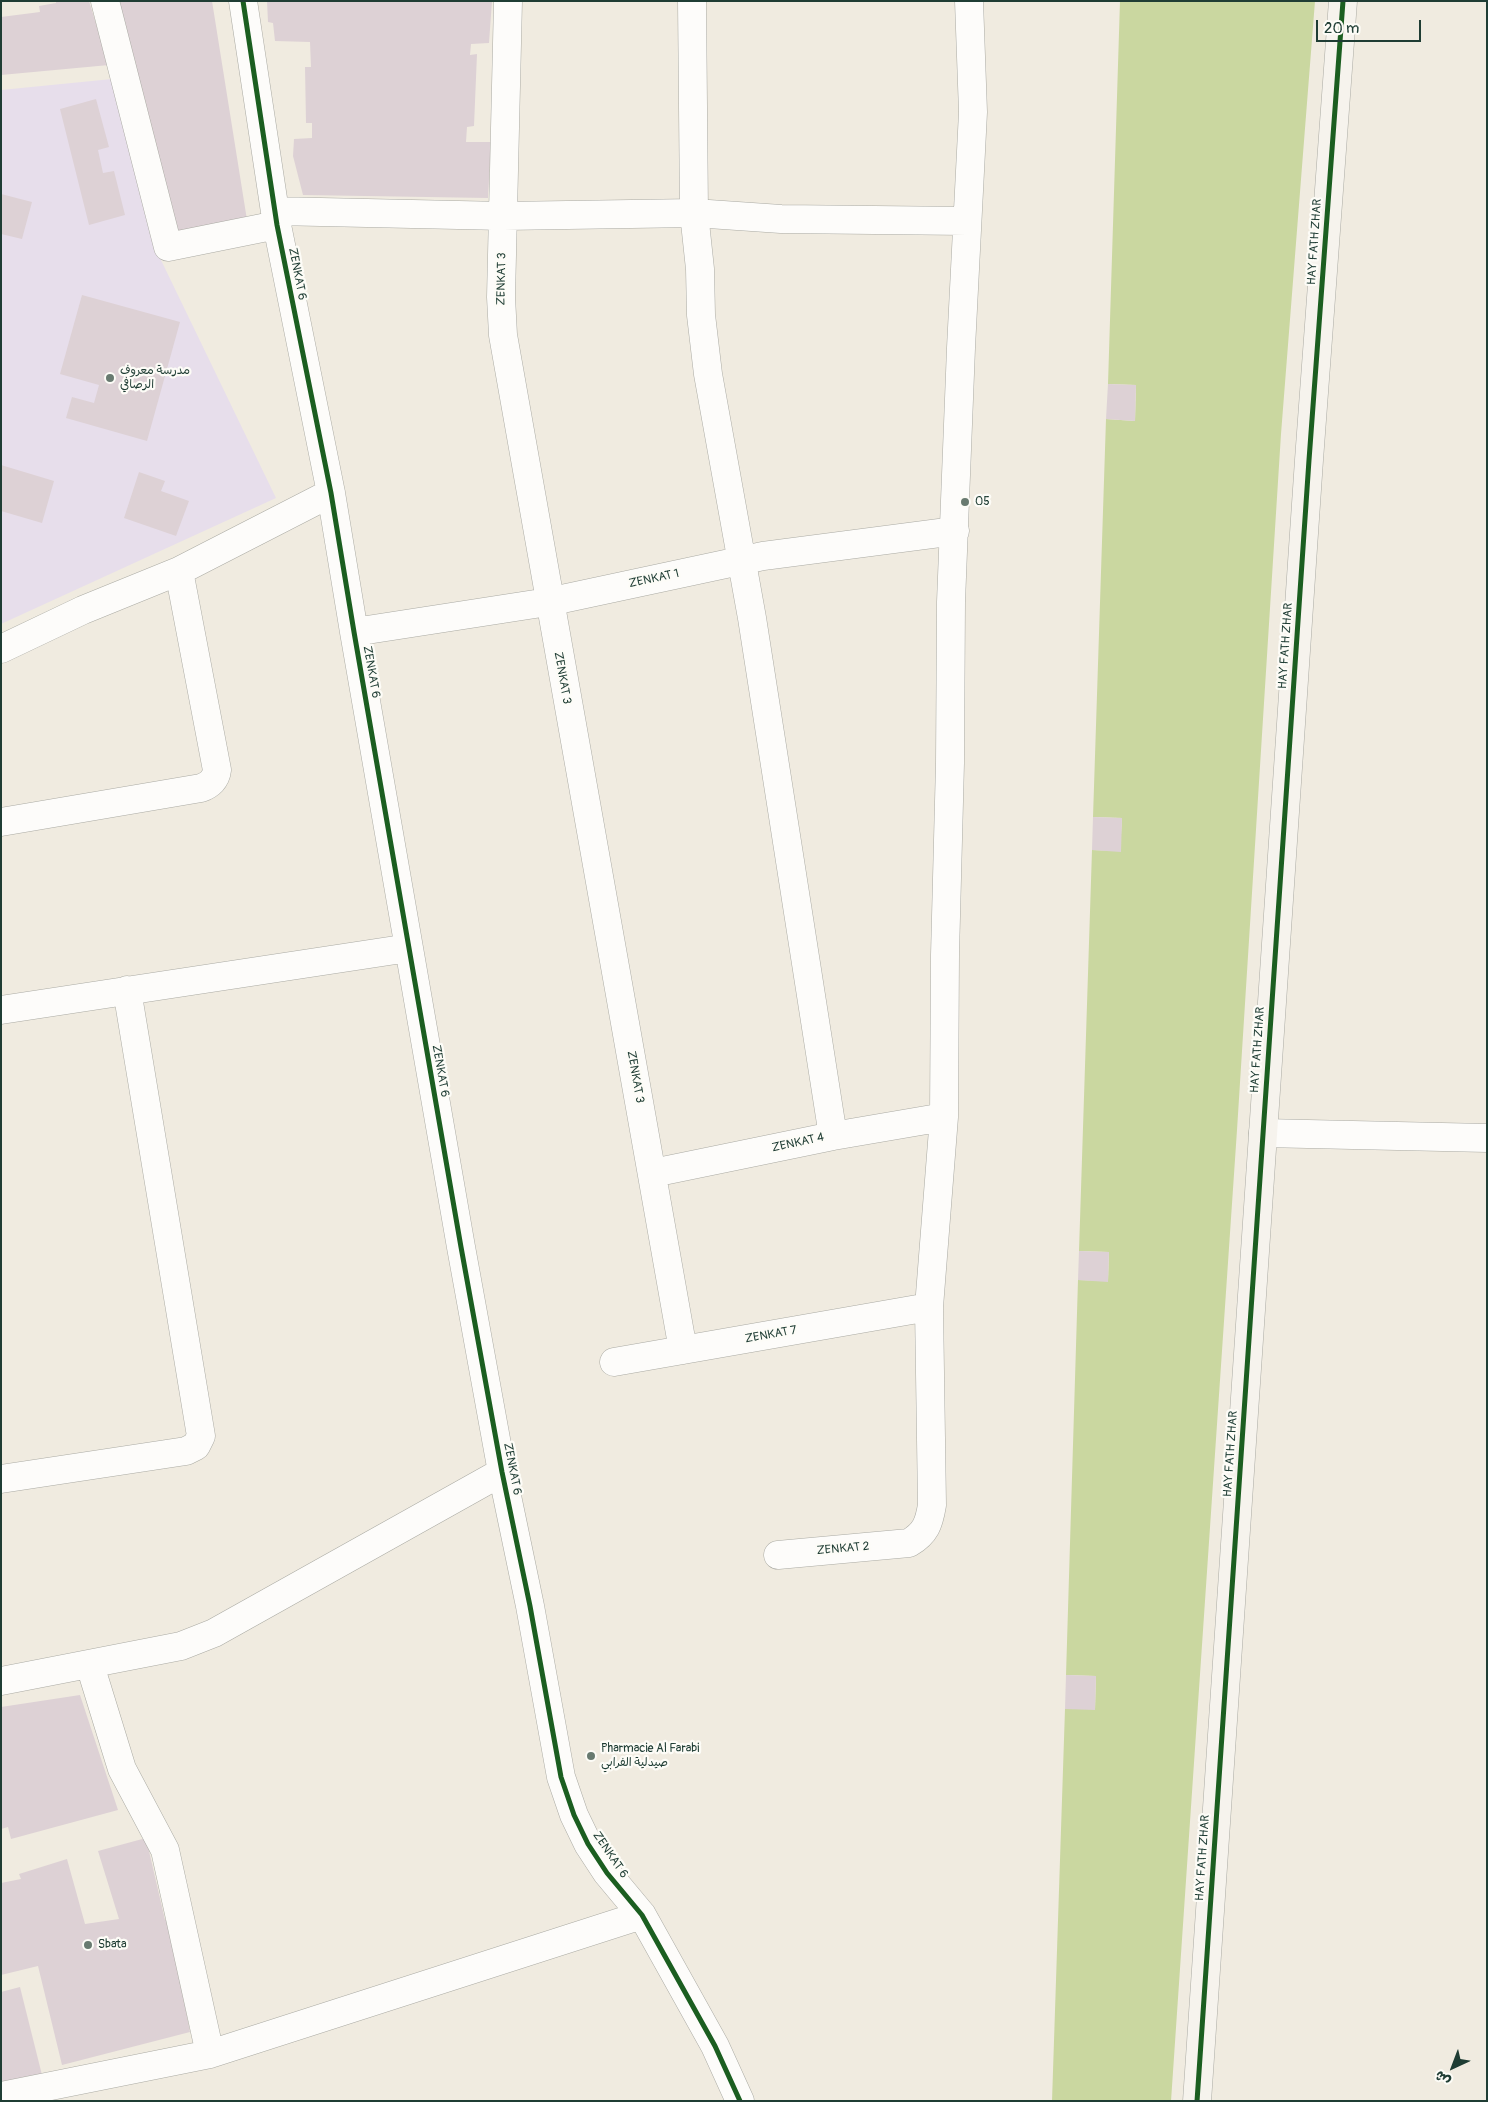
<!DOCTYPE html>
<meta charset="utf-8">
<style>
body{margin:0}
#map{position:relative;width:1488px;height:2102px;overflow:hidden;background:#f0ebe0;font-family:Pangolin,"Playpen Sans Arabic",sans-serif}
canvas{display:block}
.frame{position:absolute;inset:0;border:2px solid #1f3d34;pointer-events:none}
.north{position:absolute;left:1428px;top:2042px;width:50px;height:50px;-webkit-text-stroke:4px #fdfcf7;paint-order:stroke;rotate:223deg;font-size:14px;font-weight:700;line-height:20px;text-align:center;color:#1f3d34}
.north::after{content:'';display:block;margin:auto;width:18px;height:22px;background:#1f3d34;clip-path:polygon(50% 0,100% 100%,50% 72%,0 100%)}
.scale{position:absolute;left:1316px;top:20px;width:105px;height:22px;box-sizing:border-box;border:2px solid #1f3d34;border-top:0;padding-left:6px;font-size:15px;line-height:18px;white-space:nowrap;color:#1f3d34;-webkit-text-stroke:4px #fdfcf7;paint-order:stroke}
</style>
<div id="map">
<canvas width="1488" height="2102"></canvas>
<div class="frame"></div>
<div class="north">ش</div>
<div class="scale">20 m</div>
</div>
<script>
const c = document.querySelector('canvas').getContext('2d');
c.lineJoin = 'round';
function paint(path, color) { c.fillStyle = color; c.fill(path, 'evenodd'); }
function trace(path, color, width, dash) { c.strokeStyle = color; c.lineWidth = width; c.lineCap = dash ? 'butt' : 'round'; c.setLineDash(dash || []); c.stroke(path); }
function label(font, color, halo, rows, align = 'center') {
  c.font = font + ' Pangolin,"Playpen Sans Arabic",sans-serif'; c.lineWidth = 4.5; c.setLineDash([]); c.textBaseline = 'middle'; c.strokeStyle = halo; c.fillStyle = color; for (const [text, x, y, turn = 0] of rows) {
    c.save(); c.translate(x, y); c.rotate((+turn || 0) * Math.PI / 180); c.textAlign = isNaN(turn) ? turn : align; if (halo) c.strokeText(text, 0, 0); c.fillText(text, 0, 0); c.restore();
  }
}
paint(new Path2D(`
 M112 79 160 258 276 498 1 624V90Z`), '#e7deeb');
paint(new Path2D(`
 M1120 1H1315L1281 434 1237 1130 1171 2101H1052L1065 1709H1095L1096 1676 1066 1675 1078 1280 1108 1281 1109 1252 1079 1251 1092 850 1120 851 1122 818 1093 817 1106 419 1135 421 1136 385 1108 384Z`), '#cad7a0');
paint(new Path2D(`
 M56 1H89L109 65 1 75V17L40 12 39 6 56 3Z
 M115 1H212L247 220 178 233Z
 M267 1H492L489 43 471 44 470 55 477 54 474 126 467 127 466 142H491L488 198 303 195 293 156 294 139 312 138V123H306L305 67H311L310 42 275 41 273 23 268 22Z
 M96 99 109 147 98 150 103 173 114 171 125 215 89 225 60 109Z
 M1 194 32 202 22 239 1 234Z
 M82 295 180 322 147 441 66 418 72 397 94 403 99 385 60 374Z
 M1108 384 1136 385 1135 421 1106 419Z
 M1 465 54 481 42 523 1 511Z
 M139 472 165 481 161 491 189 501 176 536 124 518Z
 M1093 817 1122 818 1121 852 1092 850Z
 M1079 1251 1109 1252 1108 1282 1078 1280Z
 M1066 1675 1096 1676 1095 1710 1065 1709Z
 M80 1695 118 1810 11 1839 8 1827 1 1829V1707Z
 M146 1838 165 1920 169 1919 190 2032 62 2065 38 1966 1 1975V1883L21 1879 19 1874 67 1859 85 1924 119 1919 98 1851Z
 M20 1987 42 2075 1 2083V1992Z`), '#ddd1d5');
const street = new Path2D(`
 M105 1 168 247 277 225
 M243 1 277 225 331 493 354 632 461 1247 502 1472 530 1606 561 1777 574 1815 588 1844 607 1873 642 1915 715 2046 740 2101
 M508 1 501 297 503 335C561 674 625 1011 683 1350
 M692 1 694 213 700 269 701 315 708 374 752 618 833 1136
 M275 211 504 216 694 213 781 219 967 221
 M354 632 548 602 763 556 955 531
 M1 649 83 610 179 571 331 493
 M1 822 201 788C210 785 216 779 217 770L179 571
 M1 1010 409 948
 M1263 1133 1487 1138
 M653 1173 833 1136 944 1117
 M614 1362 929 1307
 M1 1479 186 1451 196 1446 201 1436 127 990
 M778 1555 909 1543C926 1533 929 1523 932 1505L929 1307 944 1117 945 955 950 763 951 602 961 348 973 112 969 1
 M90 1665 122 1769 165 1850 210 2054
 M1 1681 181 1646 214 1633 502 1472
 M1 2096 210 2054 642 1915`);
const secondary = new Path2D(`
 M1197 2101 1309 460 1343 1`);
trace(street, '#aaaaa3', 29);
trace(secondary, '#aaaaa3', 29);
trace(street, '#fdfcfa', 28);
trace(secondary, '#f6f3ed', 28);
trace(new Path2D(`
 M243 1 277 225 331 493 354 632 461 1247 502 1472 530 1606 561 1777 574 1815 588 1844 607 1873 642 1915 715 2046 740 2101
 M1197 2101 1309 460 1343 1`), '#1b5e20', 5);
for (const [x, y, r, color] of [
 [110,378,5,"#687a70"],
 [965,502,5,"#687a70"],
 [591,1756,5,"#687a70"],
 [88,1945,5,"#687a70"]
]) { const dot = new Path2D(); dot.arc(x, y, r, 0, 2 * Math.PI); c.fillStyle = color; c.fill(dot); trace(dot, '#fdfcf7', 2); }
label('12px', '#1f3d34', '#fdfcf7', [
 ["HAY FATH ZHAR",1315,242,-86],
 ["ZENKAT 6",297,274,79],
 ["ZENKAT 3",502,279,-89],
 ["ZENKAT 1",654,579,-12],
 ["HAY FATH ZHAR",1286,646,-86],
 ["ZENKAT 6",371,672,80],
 ["ZENKAT 3",562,678,80],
 ["HAY FATH ZHAR",1258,1050,-86],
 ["ZENKAT 6",440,1071,80],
 ["ZENKAT 3",635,1077,80],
 ["ZENKAT 4",798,1143,-12],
 ["ZENKAT 7",771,1335,-10],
 ["HAY FATH ZHAR",1231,1454,-86],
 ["ZENKAT 6",512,1469,79],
 ["ZENKAT 2",843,1549,-5],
 ["ZENKAT 6",610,1855,56],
 ["HAY FATH ZHAR",1203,1858,-86]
]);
label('12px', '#1f3d34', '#fdfcf7', [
 ["مدرسة معروف",120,371],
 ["الرصافي",120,385],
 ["05",975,502],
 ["Pharmacie Al Farabi",601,1749],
 ["صيدلية الفرابي",601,1763],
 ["Sbata",98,1945]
], 'left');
</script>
